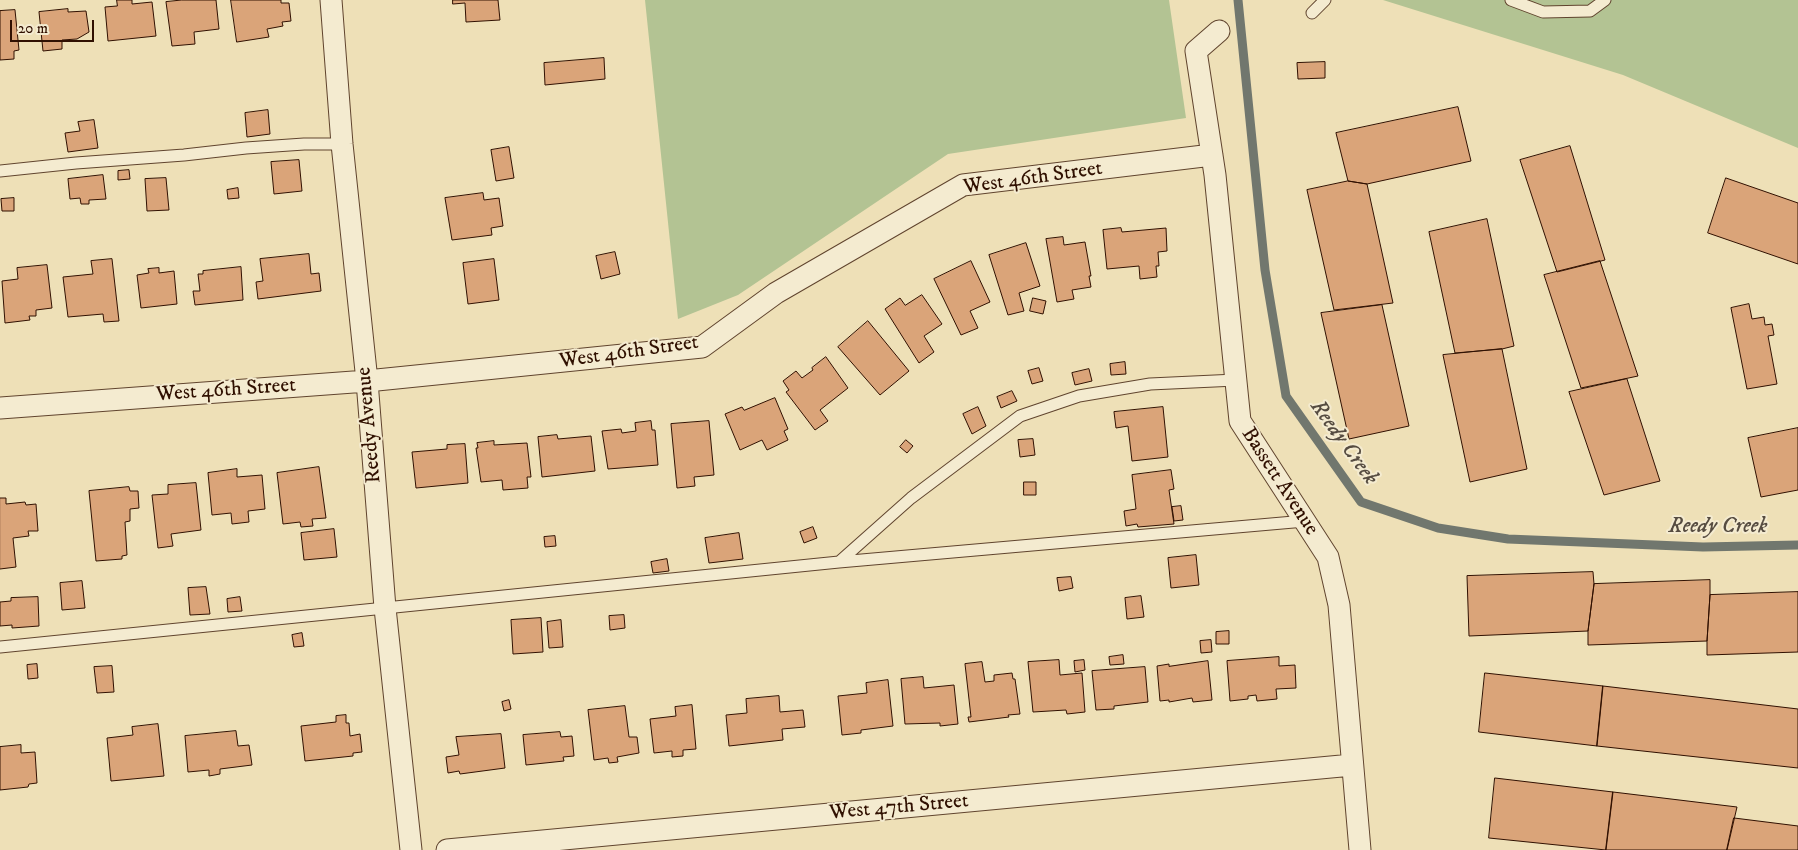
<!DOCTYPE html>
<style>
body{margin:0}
#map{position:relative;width:1798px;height:850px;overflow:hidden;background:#eee0b7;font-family:"IM FELL DW Pica",serif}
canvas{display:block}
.scale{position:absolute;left:10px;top:20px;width:84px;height:22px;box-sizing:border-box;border:2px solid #301001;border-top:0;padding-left:6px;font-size:15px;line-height:18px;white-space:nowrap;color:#301001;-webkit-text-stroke:4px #f4ebd0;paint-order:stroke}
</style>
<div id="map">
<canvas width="1798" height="850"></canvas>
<div class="scale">20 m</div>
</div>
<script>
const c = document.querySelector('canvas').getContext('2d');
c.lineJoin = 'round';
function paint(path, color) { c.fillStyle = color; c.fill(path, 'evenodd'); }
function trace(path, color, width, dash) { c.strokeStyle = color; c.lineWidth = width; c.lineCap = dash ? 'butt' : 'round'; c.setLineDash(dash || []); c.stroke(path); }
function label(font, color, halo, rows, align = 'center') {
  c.font = font + ' "IM FELL DW Pica",serif'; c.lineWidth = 4; c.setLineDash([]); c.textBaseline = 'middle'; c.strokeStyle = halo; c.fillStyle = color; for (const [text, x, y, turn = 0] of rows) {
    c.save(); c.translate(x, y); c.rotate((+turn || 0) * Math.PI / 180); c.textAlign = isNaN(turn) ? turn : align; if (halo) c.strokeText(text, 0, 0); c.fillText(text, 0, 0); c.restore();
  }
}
paint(new Path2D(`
 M645 0H1169L1186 118 948 154 738 295 678 319Z
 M1383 0H1798V148L1623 75Z`), '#b3c393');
trace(new Path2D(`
 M1238 0 1265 270 1286 396 1361 502 1438 528 1508 539 1703 547 1798 545`), '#71776e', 9);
const building = new Path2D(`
 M117 0H132V4L152 2 156 36 108 41 105 7 117 6Z
 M182 0H216L219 29 194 32 195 44 172 46 166 2Z
 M231 0H281V3H289L291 21 282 22 283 26 267 29 269 37 237 42Z
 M453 0H498L500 20 466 22 465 3 453 4Z
 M68 9V12L86 11 89 32 77 39 62 40V49L43 51 39 12Z
 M15 10 19 50 14 51V59L0 60V11Z
 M604 58 605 79 545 85 544 63Z
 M1325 62V78L1298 79 1297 63Z
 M1458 107 1471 161 1367 184 1348 181 1336 133Z
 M268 110 270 134 247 137 245 113Z
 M94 120 98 148 68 152 65 133 80 131 78 122Z
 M1570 146 1605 260 1557 272 1520 160Z
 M509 147 514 178 496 181 491 150Z
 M299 160 302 191 274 194 271 162Z
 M129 170 130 179 118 180V171Z
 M103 175 106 199 89 200V204H81L80 198 70 199 68 179Z
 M166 178 169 210 147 211 145 179Z
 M1726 178 1798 203V264L1708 233Z
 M1348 181 1367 184 1393 303 1334 310 1307 190Z
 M238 188 239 198 228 199 227 190Z
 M483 193 484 200 499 198 503 226 491 228 492 235 452 240 445 198Z
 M14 198V211H2L1 199Z
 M1487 219 1514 346 1502 349 1455 353 1429 232Z
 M1121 228 1122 232 1166 228 1167 251 1158 252 1159 266H1156L1157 277 1140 279 1139 266 1107 269 1103 230Z
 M1063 237 1064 245 1085 242 1091 276H1089L1091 287 1072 290 1074 299 1057 302 1046 239Z
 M1026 243 1040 286 1019 293 1024 311 1008 315 989 255Z
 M615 252 620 274 601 279 596 256Z
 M309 254 311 274 319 273 321 291 258 299 256 282 263 281 260 259Z
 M112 259 119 321 104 322 103 314 68 317 63 277 93 274 91 261Z
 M494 259 499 300 468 304 463 263Z
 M971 261 990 302 970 311 978 328 961 335 934 279Z
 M1600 261 1638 376 1581 388 1544 275Z
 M47 265 52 308 36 310V316H29L30 320 5 323 2 281 18 279 17 268Z
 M241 267 243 300 195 305 193 291H200L198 274H203V271Z
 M159 268V273L174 271 177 304 141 308 137 275 149 273 148 269Z
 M922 295 942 324 924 336 934 352 919 363 885 309 900 298 905 305Z
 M1033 298 1046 301 1043 314 1030 311Z
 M1749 304 1752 319 1764 317 1765 325 1772 324 1774 335 1768 336 1777 384 1747 389 1731 308Z
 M1382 305 1409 426 1349 439 1321 313Z
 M868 321 909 371 880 395 838 347Z
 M1502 349 1527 469 1470 482 1443 355Z
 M826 357 848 388 820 410 828 421 815 430 786 392 789 390 783 381 796 371 802 378 813 370 812 368Z
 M1125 362 1126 374 1111 375 1110 364Z
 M1039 368 1043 381 1032 384 1028 371Z
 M1089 369 1092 381 1075 385 1072 373Z
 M1627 379 1660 481 1604 495 1569 392Z
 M1012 391 1017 401 1001 408 997 397Z
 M775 398 788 429 784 431 788 440 767 450 762 440 740 450 725 414 742 407 744 410Z
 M978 407 986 426 972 434 963 414Z
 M1163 407 1168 457 1132 461 1128 426 1116 428 1114 412Z
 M651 421 652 430H655L658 465 608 469 602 431 621 429 622 433 636 431 635 423Z
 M709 421 714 475 694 477 695 486 677 488 671 424Z
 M1798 428V490L1761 497 1748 438Z
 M557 435 558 439 591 436 595 471 542 477 538 437Z
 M1033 439 1035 455 1020 457 1018 440Z
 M906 440 913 446 907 453 900 447Z
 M494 441V445L527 443 531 477H527L528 488 503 490 502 480 481 482 476 448H478L477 443Z
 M465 444 468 483 416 488 412 452 447 449V445Z
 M319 467 326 518 312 519 313 526 301 527 300 522 283 524 277 473Z
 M237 469V477L262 475 265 509 248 511 249 522 232 524 231 513 212 515 208 473Z
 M1171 470 1174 489 1169 490 1174 524 1138 527 1137 524 1126 526 1124 511 1136 509 1132 475Z
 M1024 482H1036V495H1024Z
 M196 483 201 530 171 534 173 546 158 548 152 495 168 494V485Z
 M129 487 130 491H138L139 508 130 509V521L125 522 127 555 122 556V559L96 561 89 491Z
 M0 498H6V504L25 502 26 505 36 504 38 531H28L29 536 13 538 16 567 0 569Z
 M1181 506 1183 520 1174 521 1172 507Z
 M813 527 817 538 804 543 800 532Z
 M334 529 337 557 304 560 301 533Z
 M739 533 743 559 709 563 705 538Z
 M555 536 556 546 545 547 544 537Z
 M1196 555 1199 585 1171 588 1168 558Z
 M667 559 669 571 653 573 651 562Z
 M1593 572 1594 584 1588 631 1469 636 1467 576Z
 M1071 577 1073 588 1059 591 1057 578Z
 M1710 580V595L1707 641 1588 645V631L1594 584Z
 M82 581 85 608 62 610 60 583Z
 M206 587 210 614 190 615 188 588Z
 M1798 592V652L1707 655V641L1710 595Z
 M1141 596 1144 617 1127 619 1125 598Z
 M38 597 39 626 12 628V625L0 626V602L11 601V598Z
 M240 597 242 611 228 612 227 599Z
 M624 615 625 628 610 630 609 616Z
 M541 618 543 652 513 654 511 620Z
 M561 620 563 647 549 648 547 622Z
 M1229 631V644H1216V632Z
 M302 633 304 646 294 647 292 635Z
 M1211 640 1212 652 1201 653 1200 641Z
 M1123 655 1124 664 1110 665 1109 657Z
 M1279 657V666L1295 665 1296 688 1276 689 1277 699 1257 701 1256 695 1248 696V699L1230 701 1227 661Z
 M1059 660 1060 675 1082 673 1085 712 1067 714 1066 710 1033 712 1028 662Z
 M1084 660 1085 670 1075 672 1074 661Z
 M1208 661 1212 700 1193 702 1192 698 1169 702V700L1160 701 1157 666 1169 664V666Z
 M982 662 985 682 994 681V675L1012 673 1013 679H1015L1020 714 1008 715 1009 717 969 722 968 717H971L965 664Z
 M37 664 38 678 28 679 27 665Z
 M112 666 114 692 97 693 94 667Z
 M1145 667 1148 702 1114 706V709L1096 710 1092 671Z
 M1485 673 1603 686 1597 746 1479 732Z
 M923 677 924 688 954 685 958 724 940 726V723L905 724 901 679Z
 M888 680 893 726 861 730V733L842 735 838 696 867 693 866 683Z
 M1603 686 1798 709V768L1597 746Z
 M779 696 780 712 803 710 805 727 782 729 783 740 729 746 726 715 747 713 746 699Z
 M509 700 511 709 504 711 502 702Z
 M692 705 696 749 683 750V756L672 757V751L654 753 650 719 676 716 675 707Z
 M625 706 629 737H637L639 753 617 757 618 762 609 763 608 758 594 760 588 710Z
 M346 715V723H349L350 736 360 734 362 752 353 753V756L305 761 301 726 336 722V716Z
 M158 724 164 776 111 781 107 738 133 735 132 727Z
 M236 731 238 746 249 745 252 765 220 769V774L209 776V770L188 772 185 736Z
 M560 732 561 737 572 736 574 756 563 757 564 761 526 765 523 735Z
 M501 734 505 768 460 774 459 771 448 773 446 757 459 755 456 737Z
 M21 745V753L35 752 37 783 29 784 28 787 0 790V747Z
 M1495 778 1613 792 1606 850 1489 838Z
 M1613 792 1737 807 1727 850H1606Z
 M1734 818 1798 826V850H1727Z`);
paint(building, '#daa479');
trace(building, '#301001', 1);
const service = new Path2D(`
 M1511 0 1543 12 1590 11 1605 0
 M1312 13 1325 0
 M0 171 76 163 184 155 246 148 304 144H342
 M839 562 911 498 1020 416 1079 396 1150 384 1236 380
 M0 647 839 562 1305 521`);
const minor = new Path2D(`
 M331 0 342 144 367 381 385 608 411 850
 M1219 31 1196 51 1215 175 1240 421 1328 557 1339 605 1360 850
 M0 408 367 381 702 347 776 293 963 185 1212 155
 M447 850 1352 765`);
trace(service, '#60442e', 13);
trace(minor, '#60442e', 23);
trace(service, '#f4ebd0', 11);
trace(minor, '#f4ebd0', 21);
label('21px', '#301001', '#f4ebd0', [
 ["West 46th Street",1033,179,-8],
 ["West 46th Street",629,353,-8],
 ["West 46th Street",226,391,-4],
 ["Reedy Avenue",370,425,-95],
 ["Bassett Avenue",1279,482,57],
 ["West 47th Street",899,808,-5]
]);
label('italic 22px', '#564c41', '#f4ebd0', [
 ["Reedy Creek",1343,443,54],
 ["Reedy Creek",1718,527]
]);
</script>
